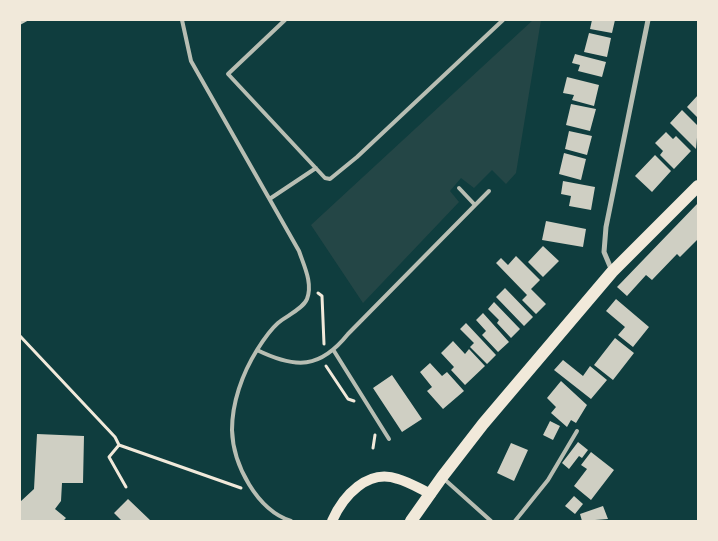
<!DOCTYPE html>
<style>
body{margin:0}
#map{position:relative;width:718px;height:541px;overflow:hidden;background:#0f3d3e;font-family:Manrope,sans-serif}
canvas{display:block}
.frame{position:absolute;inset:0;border:21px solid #f1e9da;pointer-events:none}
</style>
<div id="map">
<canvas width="718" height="541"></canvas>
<div class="frame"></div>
</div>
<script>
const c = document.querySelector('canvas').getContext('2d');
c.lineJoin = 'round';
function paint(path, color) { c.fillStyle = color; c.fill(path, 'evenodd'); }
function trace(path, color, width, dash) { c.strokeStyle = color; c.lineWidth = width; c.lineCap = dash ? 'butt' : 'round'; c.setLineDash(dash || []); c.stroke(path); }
paint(new Path2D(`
 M533 20H541L516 173 506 184 492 170 474 188 461 178 450 191 459 202 363 303 311 225Z`), '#244646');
paint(new Path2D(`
 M20 20H29L20 25Z
 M592 20H615L612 33 590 29Z
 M589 33 611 38 607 57 584 52Z
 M575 54 606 62 602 77 578 71 580 65 572 63Z
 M567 77 599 85 594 106 572 100 574 95 563 93Z
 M698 95V118L687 107Z
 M571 104 596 109 590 131 566 125Z
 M682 110 698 126 696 149 670 123Z
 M569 131 592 136 587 155 565 149Z
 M666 132 673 139 676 136 691 151 674 169 660 155 663 151 655 143Z
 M564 153 586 159 581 180 559 174Z
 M655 155 671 171 652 192 635 176Z
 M563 181 595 187 591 210 569 206 571 196 561 194Z
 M698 203V239L680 257 677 254 652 280 646 275 627 296 617 287Z
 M546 221 586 229 583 247 542 240Z
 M543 246 559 261 543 277 528 262Z
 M516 256 540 280 531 289 546 304 536 314 522 300 527 295 496 263 501 258 508 265Z
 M505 288 533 317 524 326 496 297Z
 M616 299 649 327 633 347 618 335 625 327 606 311Z
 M494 302 520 329 511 338 497 323 499 320 488 309Z
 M483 313 509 342 498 352 482 335 486 331 476 320Z
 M466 323 496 355 487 364 470 347 474 343 460 329Z
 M615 338 634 353 613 380 594 365Z
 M453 341 465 354 469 349 485 366 465 385 451 370 454 367 441 353Z
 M563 360 583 376 590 366 607 380 591 399 554 370Z
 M430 363 442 376 447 372 464 391 443 409 427 391 432 387 420 372Z
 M392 375 422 419 402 432 373 388Z
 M561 381 587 405 576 423 571 420 567 427 551 413 556 407 547 398Z
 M550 421 560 426 553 440 543 435Z
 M37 434 84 436 83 483H62L61 501 55 509 66 518 63 521H20V502L34 489Z
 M578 442 588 450 582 458 579 456 569 469 562 463Z
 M511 443 528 450 514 481 497 473Z
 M591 452 614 470 591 500 574 486 587 469 581 465Z
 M574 496 583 504 575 514 565 506Z
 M128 499 151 521H122L114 513Z
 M603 506 608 519 582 521 580 514Z`), '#cfcfc3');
trace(new Path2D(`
 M318 293 322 296 324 344
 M20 336 115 437 119 445 241 488
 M326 366 348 399 354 401
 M119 445 109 457 126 487
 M373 448 375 435`), '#f1e9da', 3);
trace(new Path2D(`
 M182 20 191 61 299 251C304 266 313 283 307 299 303 309 286 316 278 323 270 330 262 342 257 350 242 374 232 403 232 430 233 465 257 510 291 521
 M285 20 228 74 325 178 330 179 357 157 503 20
 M459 188 475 205
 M271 198 316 168
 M257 350C296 369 320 369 348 334L489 191
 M334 351 389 439
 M443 478 491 521
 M515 521 548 480 577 431`), '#b8beb3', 4);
trace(new Path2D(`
 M612 271 604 252 606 227 648 20`), '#b8beb3', 5);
trace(new Path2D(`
 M332 521C343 496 368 468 398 479 409 482 420 489 431 494`), '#f1e9da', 10);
trace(new Path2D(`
 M411 521 442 477 483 424 612 272 698 186`), '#f1e9da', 12);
</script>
